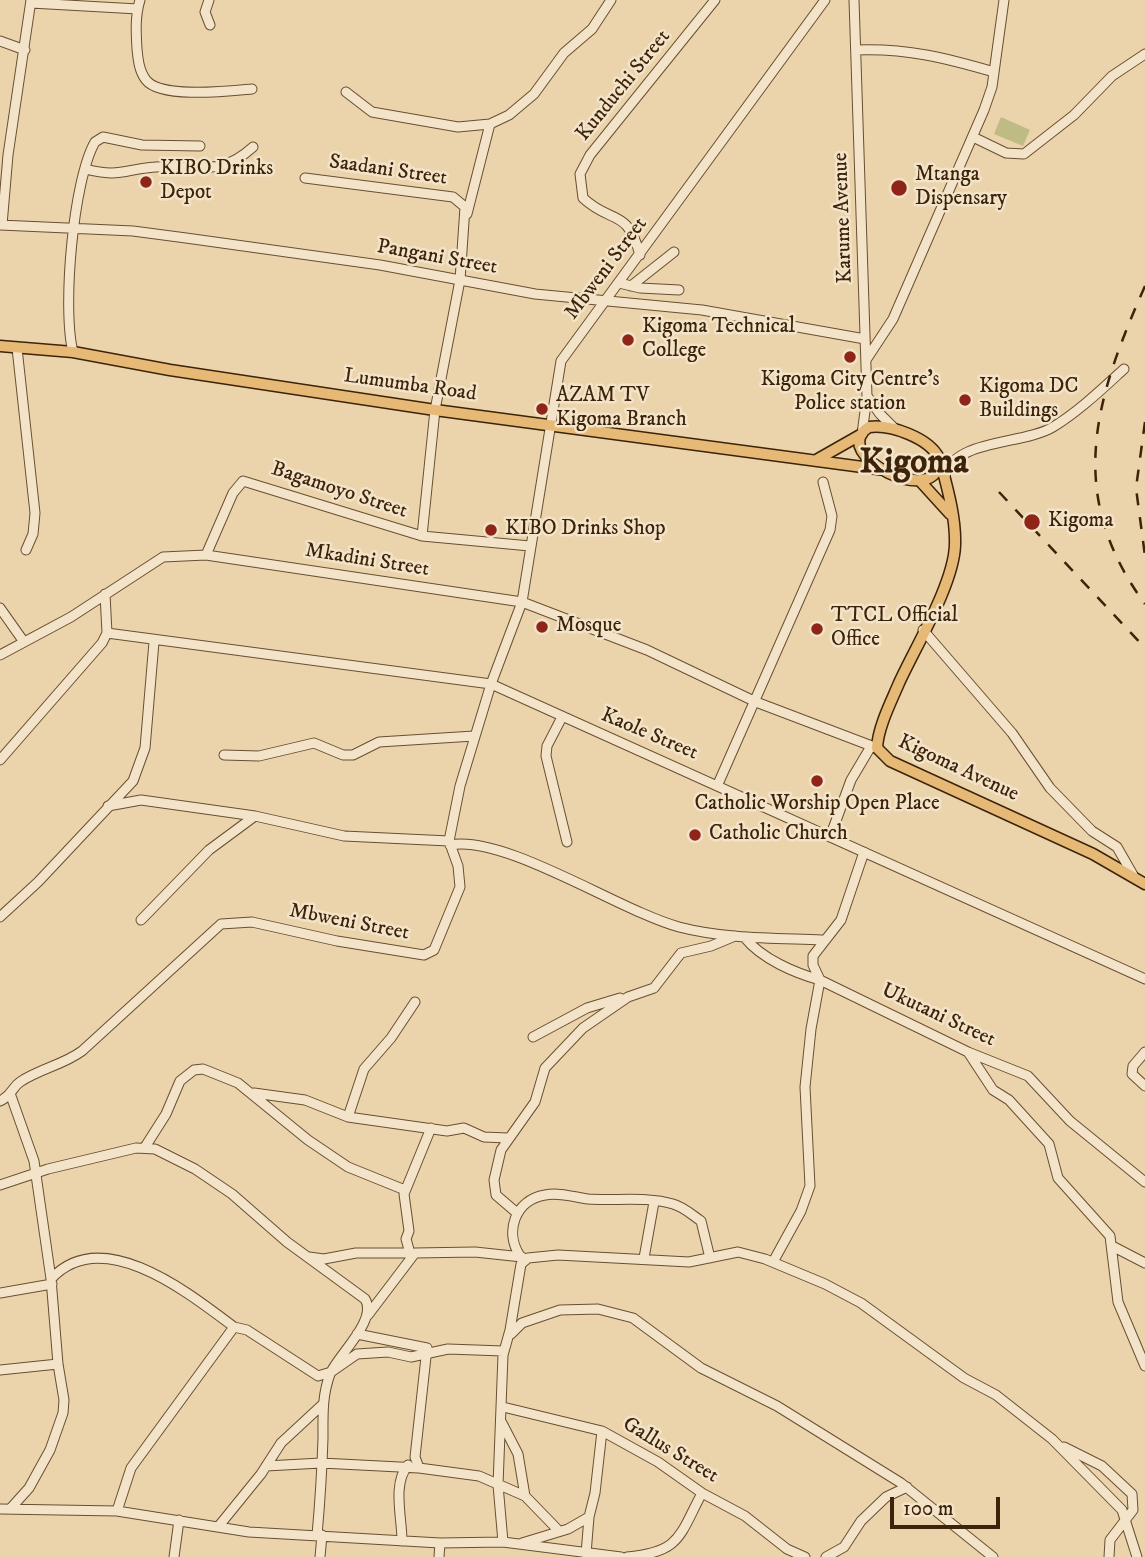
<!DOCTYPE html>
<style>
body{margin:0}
#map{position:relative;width:1145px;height:1557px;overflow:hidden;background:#ebd4ac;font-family:"IM FELL DW Pica",serif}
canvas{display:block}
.scale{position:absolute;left:890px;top:1497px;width:110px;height:32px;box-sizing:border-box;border:4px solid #3c2309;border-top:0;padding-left:9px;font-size:21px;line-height:24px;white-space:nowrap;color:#3c2309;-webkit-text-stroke:5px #f2e3c9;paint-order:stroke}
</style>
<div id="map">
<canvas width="1145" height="1557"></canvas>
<div class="scale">100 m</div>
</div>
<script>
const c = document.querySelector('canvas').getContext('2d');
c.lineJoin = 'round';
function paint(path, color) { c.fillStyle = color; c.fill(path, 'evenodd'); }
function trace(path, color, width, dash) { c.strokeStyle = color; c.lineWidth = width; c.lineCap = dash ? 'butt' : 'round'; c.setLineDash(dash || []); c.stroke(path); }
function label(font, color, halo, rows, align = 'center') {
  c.font = font + ' "IM FELL DW Pica",serif'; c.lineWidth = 5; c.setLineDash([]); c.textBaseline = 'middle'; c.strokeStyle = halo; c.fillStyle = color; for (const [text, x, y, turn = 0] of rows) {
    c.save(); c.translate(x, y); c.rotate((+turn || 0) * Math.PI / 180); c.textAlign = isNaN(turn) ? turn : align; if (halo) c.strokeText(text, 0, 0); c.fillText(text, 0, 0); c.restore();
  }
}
paint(new Path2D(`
 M1001 117 1030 130 1023 146 994 134Z`), '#bebb84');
const minor = new Path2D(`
 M140 0C135 16 136 32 137 49 138 59 139 71 146 80 161 99 229 91 252 89
 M209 0 205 12 210 25
 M854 0 867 396 862 434
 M31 3 138 9
 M0 41 25 50
 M856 50C907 48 946 58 994 72
 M346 92 372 112 458 127 490 124 509 115 534 94 564 53 592 29 611 0
 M973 137 1006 153 1024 154 1074 115 1112 76 1145 54
 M86 169C118 178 126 169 155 167 196 163 218 179 253 147
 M305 178 453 197 465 207 460 280 435 410 422 536
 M467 214 490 124
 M0 225 133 231 186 238 380 265 535 294 702 310 865 339
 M2 225 8 155 31 0
 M640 255C627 207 612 225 583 198L580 174 590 155 715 0
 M619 283 640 288 679 290
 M631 286 674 252
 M17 348 35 513 33 534 26 550
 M73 352C62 309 73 180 95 142L103 137 142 145 200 146
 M866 360 893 319 984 110 992 87 1004 0
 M867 396 880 414 895 429
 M945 476C954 439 1023 445 1053 427 1078 412 1102 389 1124 369
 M206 555 233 493 243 481 422 536 530 546
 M0 608 24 642
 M923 630 1012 733 1050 788 1092 831 1117 847 1133 875
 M107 633 491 684 1145 979
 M0 655 71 617 163 557 206 555 522 602 647 650 756 702 877 748
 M562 717 547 746 546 756 567 842
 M224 755 259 756 314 743 343 755H353L379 742 474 736
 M0 760 102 643 107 633 105 594
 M718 784 830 530 832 516 823 482
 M108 806 141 800 255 816 344 836 449 841
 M830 837 851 780 870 748
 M450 845C504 834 620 911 679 927 725 939 775 938 822 940
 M864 852 841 920 813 956V965L820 980 968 1052 1028 1076 1070 1121 1145 1182
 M0 917 38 882 133 781 145 748 154 642
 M141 920 209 850 255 816
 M745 938C762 959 795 973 820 980L811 1029 805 1087 810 1186 801 1211 773 1262
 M533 1037 587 1008 620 998
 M968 1052 993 1090 1009 1100 1049 1144 1058 1178 1110 1236 1118 1302 1145 1366
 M1145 1052 1133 1066 1132 1074 1145 1086
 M254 1093 305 1100 348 1117 447 1131 464 1128 484 1137 507 1138
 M11 1096 34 1161 51 1279 58 1364 64 1400 63 1413 50 1450 29 1488 11 1508
 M0 1101C13 1095 11 1088 20 1082 39 1069 63 1065 82 1051L221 924 252 922 337 941 424 955 434 950 460 887 458 866 449 841 460 786 491 684 522 602 561 361 825 0
 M348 1117 364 1069 391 1038 415 1002
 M145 1147 166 1114 180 1081 194 1070 203 1069 238 1083 308 1140 348 1167 405 1190
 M0 1185 48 1169 136 1148 155 1149 195 1169 232 1194 287 1242 365 1299C378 1320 338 1355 330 1374 322 1396 323 1415 323 1438 322 1470 320 1502 317 1535
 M517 1213 496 1195 494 1180 501 1150 535 1102 545 1068 583 1028 628 997 654 988 681 953 711 946 735 936
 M1114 1247 1145 1263
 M410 1253 406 1239 409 1231 404 1194 431 1128
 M520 1256C504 1232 515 1200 545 1195 559 1192 574 1197 588 1199 616 1201 646 1196 673 1204 684 1207 692 1215 701 1221L710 1258
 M309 1257 324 1259 356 1253H413
 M644 1258 654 1202
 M51 1279C102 1223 190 1294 234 1327L247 1330 318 1376 331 1372 357 1354 388 1352 411 1357 448 1349 503 1351
 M0 1293 52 1284
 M368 1315 415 1253 475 1252 522 1257
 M357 1334 427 1348 415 1457 419 1468
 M511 1334 522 1323 560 1310 598 1309 633 1318 701 1368 777 1406 901 1483 993 1557
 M0 1370 58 1364
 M503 1407 602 1431 658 1462 702 1493 745 1516 787 1549 805 1557
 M502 1423 518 1454 525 1496 559 1531
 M1064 1447 1102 1466 1132 1494 1133 1510 1110 1540 1109 1557
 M266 1466 321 1463 419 1468 479 1476 525 1496
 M0 1509 117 1511 249 1532 440 1543 503 1542 621 1557
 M117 1511 131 1468 234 1327
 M218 1527 261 1474 281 1443 322 1405
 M402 1541C402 1517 392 1484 408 1465
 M503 1542 498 1485 503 1355 510 1330 521 1264 528 1258 558 1255 689 1262 738 1252 765 1259 825 1284 861 1303 964 1378 996 1395 1052 1439 1122 1510 1137 1557
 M522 1543 568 1529 589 1517 595 1493 602 1431
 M586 1554 589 1517
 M174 1557 179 1520
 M320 1557 322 1535
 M439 1557 440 1543
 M627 1557C681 1552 679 1536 702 1493
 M826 1557 844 1547 861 1521 886 1497 907 1487`);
const major = new Path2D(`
 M0 346 73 352 170 370 435 410 885 470
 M869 427C891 424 929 438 939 458 942 512 825 454 869 427Z
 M818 459 862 434
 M940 460C947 487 956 517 955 545 954 583 916 646 899 683 891 702 878 727 877 748L890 761 1093 854 1145 884
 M920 481 950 514`);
trace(minor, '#684f32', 11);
trace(major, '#3c2309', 13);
trace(minor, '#f2e3c9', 9);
trace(major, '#e6ba76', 10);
trace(new Path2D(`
 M1145 286C1094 401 1065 495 1145 604
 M1145 422 1136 488 1145 556
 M999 492 1145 648`), '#3c2309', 2.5, [12, 12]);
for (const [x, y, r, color] of [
 [146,182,7,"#8f2418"],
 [899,188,9,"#8f2418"],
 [628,340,7,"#8f2418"],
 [850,357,7,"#8f2418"],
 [965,400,7,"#8f2418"],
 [542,409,7,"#8f2418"],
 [1032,522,9,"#8f2418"],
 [491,530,7,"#8f2418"],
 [542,627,7,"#8f2418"],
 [817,629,7,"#8f2418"],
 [817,781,7,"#8f2418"],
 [695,835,7,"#8f2418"]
]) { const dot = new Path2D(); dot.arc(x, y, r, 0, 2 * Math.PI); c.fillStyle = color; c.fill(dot); trace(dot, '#f2e3c9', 2.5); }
label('21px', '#3c2309', '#f2e3c9', [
 ["Kunduchi Street",624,86,-51],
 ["Saadani Street",388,171,8],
 ["Karume Avenue",844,218,-92],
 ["Pangani Street",437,258,10],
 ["Mbweni Street",607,269,-53],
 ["Lumumba Road",410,386,8],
 ["Bagamoyo Street",339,491,18],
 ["Mkadini Street",367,561,9],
 ["Kaole Street",649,735,23],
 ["Kigoma Avenue",958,769,25],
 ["Mbweni Street",349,923,11],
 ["Ukutani Street",938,1016,25],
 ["Gallus Street",670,1451,31]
]);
label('21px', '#3c2309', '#f2e3c9', [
 ["KIBO Drinks",160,170],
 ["Depot",160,194],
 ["Mtanga",915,176],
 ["Dispensary",915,200],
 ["Kigoma Technical",642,328],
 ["College",642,352],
 ["Kigoma City Centre's",850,381,"center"],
 ["Police station",850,405,"center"],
 ["Kigoma DC",979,388],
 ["Buildings",979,412],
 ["AZAM TV",556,397],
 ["Kigoma Branch",556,421],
 ["Kigoma",1048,522],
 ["KIBO Drinks Shop",505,530],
 ["TTCL Official",831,617],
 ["Office",831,641],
 ["Mosque",556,627],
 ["Catholic Worship Open Place",817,805,"center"],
 ["Catholic Church",709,835]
], 'left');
label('bold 35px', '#3c2309', '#f2e3c9', [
 ["Kigoma",914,465]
]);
</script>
